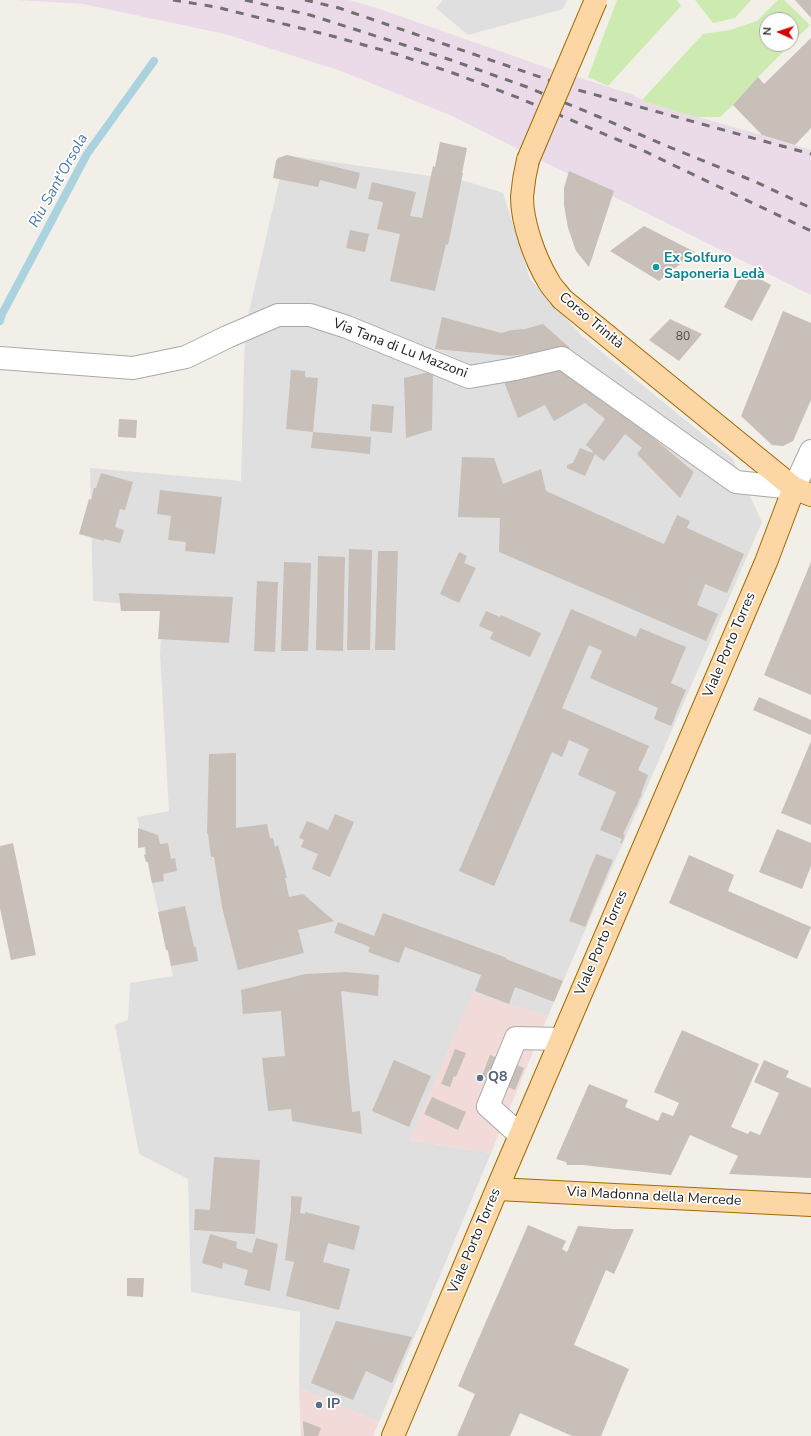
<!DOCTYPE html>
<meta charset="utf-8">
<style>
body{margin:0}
#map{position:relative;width:811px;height:1436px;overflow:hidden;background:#f2efe9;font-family:"Nunito Sans",sans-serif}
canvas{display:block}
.north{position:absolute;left:759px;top:12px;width:40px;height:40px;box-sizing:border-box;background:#fff;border:1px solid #a7a7a7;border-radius:50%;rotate:273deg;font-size:11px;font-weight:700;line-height:16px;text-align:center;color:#222}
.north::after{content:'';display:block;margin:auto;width:14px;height:18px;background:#d40000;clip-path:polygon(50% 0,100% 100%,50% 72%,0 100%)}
</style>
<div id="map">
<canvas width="811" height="1436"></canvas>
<div class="north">N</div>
</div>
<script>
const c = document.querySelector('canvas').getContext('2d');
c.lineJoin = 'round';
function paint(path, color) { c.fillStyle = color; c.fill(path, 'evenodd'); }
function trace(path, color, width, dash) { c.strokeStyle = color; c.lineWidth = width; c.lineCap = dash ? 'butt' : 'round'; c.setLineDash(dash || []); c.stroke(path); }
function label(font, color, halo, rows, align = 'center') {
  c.font = font + ' "Nunito Sans",sans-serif'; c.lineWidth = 3.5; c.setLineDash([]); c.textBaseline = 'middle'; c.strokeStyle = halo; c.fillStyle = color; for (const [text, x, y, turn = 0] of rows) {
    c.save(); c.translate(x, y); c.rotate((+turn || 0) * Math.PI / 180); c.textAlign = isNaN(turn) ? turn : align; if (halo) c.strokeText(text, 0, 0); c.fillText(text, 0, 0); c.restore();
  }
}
paint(new Path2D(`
 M443 0H567L563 9 468 35 436 8Z
 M285 155 465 181 503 193 530 279 582 336 732 458 762 522 548 1016 473 994 410 1140 491 1153 379 1422 299 1388 300 1312 191 1292 188 1179 139 1154 115 1025 128 1020 130 983 173 976 137 817 169 811 160 654 163 607 93 601 90 468 241 481 245 329Z`), '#e0dfdf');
paint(new Path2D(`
 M473 993 548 1016 491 1153 410 1140Z
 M299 1388 379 1422 373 1436H301Z`), '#f2dad9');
paint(new Path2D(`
 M17 0H349L377 8 539 65 631 94 648 103 762 135 811 150V295L452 116 341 71 225 34 83 4Z`), '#ebdbe8');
paint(new Path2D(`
 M617 0H677L681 6 608 86 588 77Z
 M695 0H751L735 18 713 23Z
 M778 0H784L810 25 758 77 733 105 720 117H697L648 103 642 100 703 34 730 30 757 21ZM767 20H791V44H767Z`), '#cdebb0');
trace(new Path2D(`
 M0 321 2 314 87 154 154 61`), '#aad3df', 8);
paint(new Path2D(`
 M795 0H811V18Z
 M811 38V128L795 145 762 135 733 105 758 77 764 84Z
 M440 142 467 148 462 173H463L448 245 446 244 435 291 390 281 400 234 377 229 383 202 368 199 372 182 416 192 410 216 422 218 433 166 435 167Z
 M287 155 360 173 356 189 320 180 318 187 273 178 276 161 278 158Z
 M569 171 614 191 589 267 576 251 568 228 564 205V188Z
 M644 226 695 252 659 281 610 251Z
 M350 230 369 234 365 252 346 248Z
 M744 270 771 285 752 321 724 307Z
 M783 311 811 323V400L793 441 783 446 772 445 741 416Z
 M442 317 501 333 512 330 525 329 543 324 570 348 510 356 435 349Z
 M670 319 702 334 679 361 649 340Z
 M570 368 694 472 680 498 637 454 642 448 625 434 604 461 592 452 593 451 586 445 605 419 585 403 554 421 545 405 518 418 503 379Z
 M291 370 305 371V377L318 378 313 432 371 437 370 454 311 448 313 432 286 429Z
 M433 371 432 430 406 438 404 378Z
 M372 404 394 406 392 433 370 431Z
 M119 419 137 420 136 438 118 437Z
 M580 448 595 454 585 476 567 468V465L573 463Z
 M462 457 494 458 503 484 541 469 546 491 664 544 677 515 690 521 687 528 744 554 727 593 705 584 697 605 718 614 706 641 499 552 500 518 458 517Z
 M101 473 133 482 125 510 120 509 115 527 124 530 120 543 104 539V541L79 534 89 499 91 500 94 488H96Z
 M160 490 222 497 215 554 185 551 186 542 168 540 171 516 157 514Z
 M349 549 372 550 370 650H347Z
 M378 551H398L395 650H375Z
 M459 552 467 556 464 563 476 568 459 603 440 594Z
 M318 556 345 557 343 651 316 650Z
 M284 562 311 563 308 651H281Z
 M811 562V695L764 675Z
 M257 581 278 582 275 652 254 651Z
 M119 593 233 597 229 643 158 639 160 611H121Z
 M571 609 636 637 640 628 686 647 671 683 686 690 671 726 654 719 658 708 590 678 602 651 589 645 562 708 649 746 638 770 648 775 641 794H642L623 834 625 835 622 843H620L622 839 600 830 616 792 578 775 589 749 569 740 562 757 552 752 494 886 459 871Z
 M486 611 500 617 501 615 541 633 530 657 490 639 493 632 479 626Z
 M759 697 811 720V735L753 710Z
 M811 741V825L781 813Z
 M236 753V828L267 824 270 838H273L275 847 278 845 287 878H285L289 897 303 894 334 921 298 930 304 953 238 970 222 907 214 857H211L208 834H207L209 754Z
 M335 814 354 822 330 877 312 869 318 854 301 847 304 840 299 838 307 821 328 830Z
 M138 828 158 835 160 844 168 843 171 859 175 858 177 871 163 874 164 881 152 883 148 862H146L144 855 146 854 145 847 138 848Z
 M777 829 811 843V866L802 889 759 872Z
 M13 843 36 955 11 960 0 908V846Z
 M596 854 613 860 585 927 569 921Z
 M689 855 734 875 728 891 811 927 797 959 669 903Z
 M185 906 194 947H196L198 961 171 966 168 950H166L158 912Z
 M383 913 507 958 506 959 563 981 554 1002 515 987 509 1004 475 991 481 975 405 947 399 963 368 952 370 947 334 933 338 922 374 936Z
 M346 972 379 975 378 996 341 991 352 1112 360 1111 362 1134 292 1121 291 1109 268 1111 262 1058 285 1056 281 1011 243 1014 241 990 305 974Z
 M682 1030 759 1064 731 1127 748 1134 750 1131 760 1135 779 1093 754 1082 764 1060 789 1071 786 1077 811 1088V1178L729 1174 738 1156 690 1135 671 1175 583 1165H567L566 1162 556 1159 589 1084 628 1100 625 1107 658 1121 662 1112 673 1116 679 1103 654 1092Z
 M455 1049 466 1053 456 1077 454 1076 450 1087 441 1084Z
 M490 1055 524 1068 515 1090 482 1076Z
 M394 1060 431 1076 409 1127 372 1111Z
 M432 1097 466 1112 458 1130 424 1114Z
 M214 1157 260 1160 255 1234 194 1230 195 1209 210 1210Z
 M291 1196 302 1197 300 1213 305 1214V1212L360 1226 354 1250 328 1243 323 1262 350 1269 339 1310 286 1296 294 1262 285 1260 291 1211Z
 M528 1225 566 1241 562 1249 567 1252 578 1226 613 1229H634L614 1274 606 1270 574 1345 629 1369 601 1436H572L520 1413 510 1436H457L475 1394 458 1386Z
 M210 1234 237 1242 236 1248 252 1253 256 1238 278 1244 270 1291 244 1285 248 1270 223 1263 222 1269 202 1263Z
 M127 1278H144L143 1297 127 1296Z
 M336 1321 412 1337 392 1383 366 1371 353 1400 311 1383Z
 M303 1421 321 1428 318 1436H304Z`), '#c7bfb8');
const minor = new Path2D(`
 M0 358 133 368 186 357 227 337 278 315H310L347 327 469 377 515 369 562 358 736 482 794 488 811 451
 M520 1135 488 1106 516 1038 561 1039`);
const major = new Path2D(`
 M528 160C525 172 523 184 522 197 522 223 535 259 549 282 552 288 558 293 562 299L794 488 811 495
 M497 1189 811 1205
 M393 1436 497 1189 766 562 794 488`);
trace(minor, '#a9a9a9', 24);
trace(major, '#a06b00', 24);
trace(minor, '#fff', 22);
trace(major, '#fcd6a4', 22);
trace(new Path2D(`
 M173 0 216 7 332 36 396 54 453 73 519 98 642 150 811 231
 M245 0 310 15 451 60 527 87 597 116 662 144 756 182 811 208
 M305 0 339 8 578 90 811 154`), '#707070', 3, [8, 8]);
const majorBridge = new Path2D(`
 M528 160 596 0`);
trace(majorBridge, '#a06b00', 24, []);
trace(majorBridge, '#fcd6a4', 22);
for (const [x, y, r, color] of [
 [656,267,4,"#0f9aa8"],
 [480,1078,4,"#5c6f8a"],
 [319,1405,4,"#5c6f8a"]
]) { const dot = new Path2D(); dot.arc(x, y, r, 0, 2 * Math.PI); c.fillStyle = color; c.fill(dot); trace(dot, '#fff', 1.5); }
label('12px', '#4b4948', null, [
 ["80",683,337]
]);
label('bold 14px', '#0d838f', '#fff', [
 ["Ex Solfuro",664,259],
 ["Saponeria Ledà",664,275]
], 'left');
label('14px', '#222', '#fff', [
 ["Corso Trinità",591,321,40],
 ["Via Tana di Lu Mazzoni",400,349,21],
 ["Viale Porto Torres",730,645,-67],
 ["Viale Porto Torres",602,943,-67],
 ["Via Madonna della Mercede",654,1197,3],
 ["Viale Porto Torres",475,1241,-67]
]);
label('bold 14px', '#4e5e75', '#fff', [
 ["Q8",488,1078],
 ["IP",327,1405]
], 'left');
label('italic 15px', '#4a7aab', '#fff', [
 ["Riu Sant'Orsola",59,181,-61]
]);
</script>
